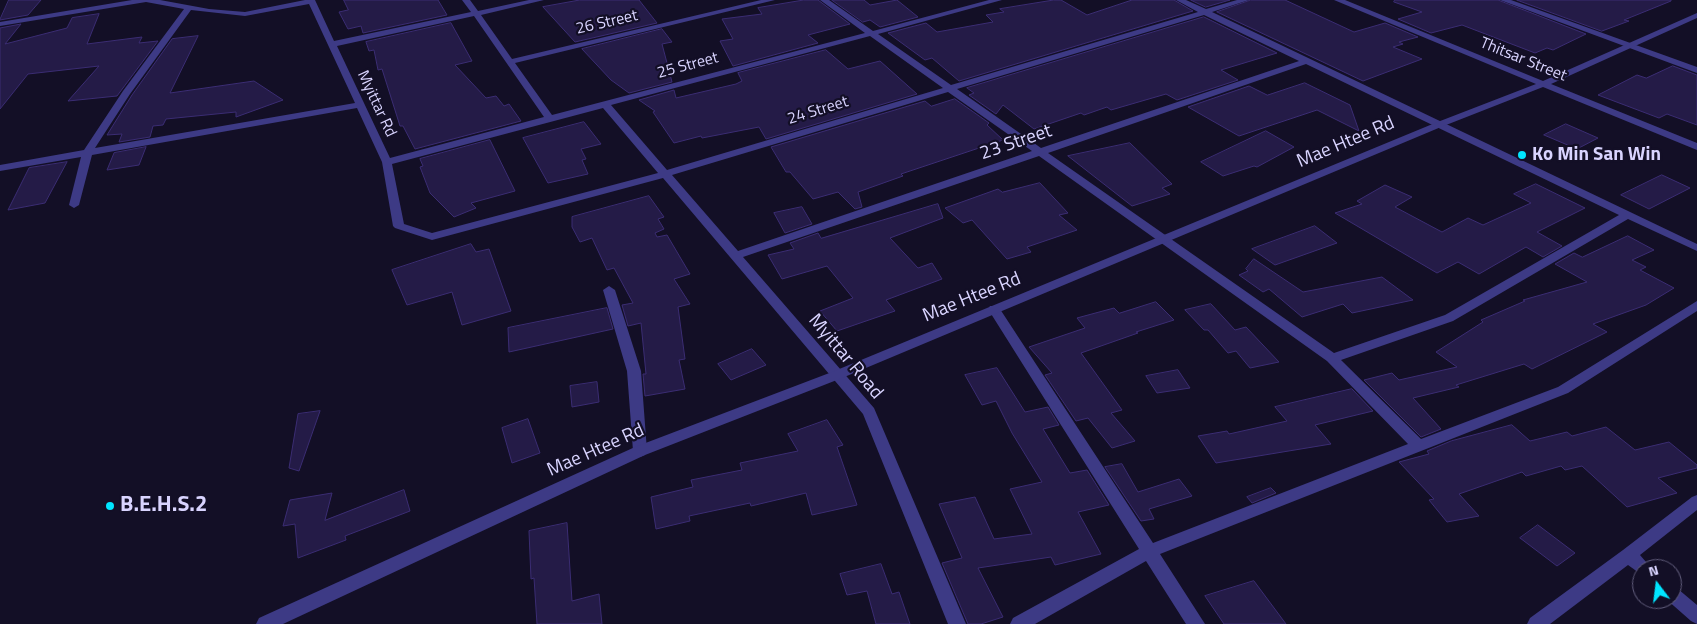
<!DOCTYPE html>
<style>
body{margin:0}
#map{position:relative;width:1697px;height:624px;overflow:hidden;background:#130f26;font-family:"Titillium Web",sans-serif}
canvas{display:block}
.north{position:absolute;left:1632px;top:559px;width:50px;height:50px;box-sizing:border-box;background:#130f26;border:1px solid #625e7d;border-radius:50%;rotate:345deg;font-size:14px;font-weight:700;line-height:20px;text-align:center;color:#d9d4ff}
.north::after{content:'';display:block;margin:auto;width:18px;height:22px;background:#00e5ff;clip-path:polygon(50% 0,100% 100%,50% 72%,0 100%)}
</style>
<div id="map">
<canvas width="1697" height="624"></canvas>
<div class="north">N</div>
</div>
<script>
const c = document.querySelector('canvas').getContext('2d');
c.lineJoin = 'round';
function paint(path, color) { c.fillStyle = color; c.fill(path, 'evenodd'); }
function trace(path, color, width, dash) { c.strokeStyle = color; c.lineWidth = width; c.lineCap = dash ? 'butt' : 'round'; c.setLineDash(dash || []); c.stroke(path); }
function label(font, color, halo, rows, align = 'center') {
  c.font = font + ' "Titillium Web",sans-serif'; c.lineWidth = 4.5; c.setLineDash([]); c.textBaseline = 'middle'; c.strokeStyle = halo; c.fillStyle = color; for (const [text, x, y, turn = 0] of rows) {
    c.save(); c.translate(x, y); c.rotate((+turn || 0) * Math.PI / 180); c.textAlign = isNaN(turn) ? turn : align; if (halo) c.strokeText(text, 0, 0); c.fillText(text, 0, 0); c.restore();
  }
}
const building = new Path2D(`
 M9 0H41L28 15 0 20Z
 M344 0H438L447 15 363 33 361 26 348 29 339 12 348 10Z
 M580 0H639L657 23 575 42 543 7Z
 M804 0H818L850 24 808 35 818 43 733 66 720 41 733 39 722 19 762 14 758 8Z
 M832 0H864L870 5 897 0 918 17 880 27 870 20 863 22Z
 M1054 0H1061L1087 15 1132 0H1174L1193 11 959 81 932 58 925 60 888 33 926 23 937 32 993 22 986 15 1004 12 1000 9Z
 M1191 0H1230L1206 7Z
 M1251 0H1285L1354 32 1385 23 1418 37 1399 42 1403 44 1393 47 1422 59 1363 81 1217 12Z
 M1395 0H1498L1586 34 1553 50 1547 48 1535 53 1462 25 1431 33 1398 19 1422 12 1394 2Z
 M1517 0H1671V1L1624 20 1629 21 1602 31Z
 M99 14 87 44 142 37 139 43 158 41 117 96 68 101 99 66 28 74 0 109V28L21 24 5 44 67 28 72 18Z
 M1204 17 1277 53 1221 70 1238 80 1177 100 1166 94 1111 110 1107 107 1084 115 1081 113 1034 129 1003 105 996 114 969 95 974 93 967 88Z
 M451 23 472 61 455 65 486 98 496 96 504 106 509 104 521 121 415 149 403 126H400L382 69 378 70 374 50 369 51 366 42Z
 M662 29 672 42 662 44 672 82 629 93 611 80 582 49Z
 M198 36 170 93 254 81 283 100 236 117V112L166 119 163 125 153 126 150 137 119 142 122 134 107 135 132 95 172 39Z
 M826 50 848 69 880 61 917 94 766 139 759 127 702 138 701 136 674 143 653 112 655 111 639 100 674 90 676 98 736 84 742 81 738 73Z
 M1673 66 1697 75V125L1667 114 1659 118 1598 95 1637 75 1646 78Z
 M1305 83 1350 105 1359 131 1317 110 1239 136 1188 107 1249 86 1267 95Z
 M955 99 989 123 987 125 1003 140 901 174 903 176 858 192 862 207 855 209 838 192 813 199 790 172H786L771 147 925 101 931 106Z
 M584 122 601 144 581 149 586 159 582 160 588 174 548 183 523 138Z
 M1566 124 1598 138 1577 149 1544 135Z
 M1266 131 1294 147 1257 167 1254 166 1223 176 1201 162Z
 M490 140 515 191 471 203 476 208 454 217 430 193 420 167 423 166 420 159Z
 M1130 143 1172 184 1162 188 1170 194 1132 206 1068 156Z
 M146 147 139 165 107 170 114 153Z
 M67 162 45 203 8 210 29 168Z
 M1662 175 1690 188 1649 209 1621 195Z
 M1040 183 1068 213 1059 215 1077 230 1027 247 1031 252 1007 259 972 220 963 223 945 208 998 189 1002 192Z
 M1536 184 1585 208 1537 232 1562 246 1543 257 1526 247 1479 274 1458 262 1437 273 1335 213 1362 204 1357 201 1385 185 1412 197 1395 207 1442 232 1468 218 1483 225 1531 203 1514 194Z
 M649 196 664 217 658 219 664 229 655 233 657 237 667 235 690 274 674 279 690 304 678 307 685 359 679 360 685 389 645 396 643 374H646L641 323 628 326 622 305 633 303 614 268 607 270 592 238 580 242 572 227V217Z
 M938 204 943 218 890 238 918 268 932 263 942 279 886 300 895 311 837 331 820 311 853 298 827 266 782 279 768 255 794 249 790 243 818 233 821 238Z
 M802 207 812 224 785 233 774 213Z
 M1315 226 1337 243 1275 265 1252 249Z
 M1628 236 1654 250 1632 260 1646 267 1640 270 1674 288 1646 305 1593 324 1607 332 1532 369 1524 364 1456 385 1459 387 1413 398 1441 429 1421 437 1364 380 1392 373 1399 380 1457 367 1436 352 1483 322 1481 320 1525 301 1523 300 1587 282 1555 264 1574 253 1582 257Z
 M471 244 476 252 489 249 511 311 462 325 452 292 407 305 392 270Z
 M1254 259 1303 292 1382 277 1413 300 1352 313 1343 304 1302 317 1269 289 1263 292 1239 275 1248 271 1246 269Z
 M1156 302 1174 320 1136 332 1138 333 1081 353 1122 410 1111 413 1135 441 1112 448 1088 418 1076 421 1045 375 1052 373 1029 347 1085 328 1077 318 1114 308 1119 313Z
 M1211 304 1235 330 1246 327 1279 362 1250 368 1236 351 1228 353 1208 330H1204L1185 310Z
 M607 308 613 329 509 352 508 328Z
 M752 349 766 365 731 380 718 364Z
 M997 368 1025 412 1048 407 1059 425 1043 429 1070 473 1087 470 1109 505 1078 512 1101 554 1055 565 1051 557 978 568 1003 617 981 624H968L942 563 962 558 939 504 975 497 994 539 1032 534 1010 489 1042 482 1012 433 996 401 982 405 965 375Z
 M1178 370 1190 388 1157 393 1146 376Z
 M597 382 599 402 572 407 570 386Z
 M1352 389 1373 411 1315 425 1331 444 1216 463 1198 436 1227 431 1229 434 1287 421 1275 407Z
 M320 411 299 471 289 468 298 414Z
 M528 419 540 453 512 463 502 428Z
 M827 420 843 445 837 447 857 505 812 515 806 493 751 506 750 503 689 516 690 521 656 529 651 497 693 487 691 480 742 470 740 463 798 451 788 434Z
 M1512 425 1530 441 1567 432 1572 436 1606 427 1635 450 1669 442 1697 465V468L1658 478 1677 493 1627 507 1582 466 1565 470 1561 466 1526 476 1522 472 1459 494 1479 516 1447 522 1429 500 1434 499 1399 462 1429 454 1427 451 1451 441Z
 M1122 464 1138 492 1179 479 1192 496 1149 509 1154 519 1141 521 1105 467Z
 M1271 488 1276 493 1252 503 1247 497Z
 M404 490 410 511 345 536 346 540 298 558 295 524 283 526 290 500 332 493 325 520Z
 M567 523 572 601 599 594 602 624H537L534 578 531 579 529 531Z
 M1538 525 1575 553 1557 566 1520 538Z
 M881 564 892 594 899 592 910 624H876L867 591 847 595 840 574Z
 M1254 581 1286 624H1224L1205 596Z`);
paint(building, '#241b47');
trace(building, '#3b2d73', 1);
paint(new Path2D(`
 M609 286 615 290 641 371 647 451 645 455 640 457 635 455 633 451 627 371 603 290Z`), '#3d3a85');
paint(new Path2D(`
 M132 0H160L209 9 245 12 305 0H315L334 41 471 12 462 0H470L478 11 529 0H544L481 15 512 59 761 0H775L515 63 552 115 865 33 820 0H829L873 31 989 0H1002L878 34 951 85 1198 12 1176 0H1186L1206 9 1237 0H1249L1212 12 1697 244V251L1628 219 1453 321 1341 360 1421 439 1558 387 1697 301V311L1568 393 1160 554 1205 624H1186L1146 561 1035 624H1010L1013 618 1139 549 988 309 990 306H998L1153 543 1408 444 1327 361 1039 156 743 257 874 408 966 624H948L863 414 663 178 432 240 395 228 393 226 382 162 357 108 92 155 79 205 74 208 69 205 81 157 0 171V165L84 150 123 91 184 9 146 2 0 26V22ZM309 4 355 103 95 148 130 94 191 10 245 16ZM1204 15 1299 61 1041 148 957 89ZM474 16 544 117 390 158 337 46ZM870 36 943 88 667 170 611 105ZM1306 64 1619 215 1445 315 1334 353 1048 153ZM948 92 1032 151 738 251 672 175ZM603 108 658 173 432 233 404 224 392 164Z
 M1500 0H1511L1697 67V73Z
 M1697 495V510L1640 555 1652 569H1642V575L1628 565 1550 624H1527L1530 618 1623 550 1692 497Z
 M1672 587 1678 589 1697 605V624L1691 621 1666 599H1672Z`), '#3d3a85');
paint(new Path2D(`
 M1334 0H1345L1543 81 1697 13V18L1551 84 1697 143V150L1543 87 1441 127 842 378 645 455 283 624H256L259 618 635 447 832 372 1435 123 1536 84Z`), '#3d3a85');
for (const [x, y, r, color] of [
 [1522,155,5,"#00e5ff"],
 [110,506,5,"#00e5ff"]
]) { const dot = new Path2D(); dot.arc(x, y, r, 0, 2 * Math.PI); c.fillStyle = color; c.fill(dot); trace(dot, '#130f26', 2); }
label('16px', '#d9d4ff', '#130f26', [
 ["26 Street",607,23,-13],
 ["Thitsar Street",1523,60,22],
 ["25 Street",688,66,-15],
 ["Myittar Rd",376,104,65],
 ["24 Street",818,111,-17]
]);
label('19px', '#d9d4ff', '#130f26', [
 ["23 Street",1016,143,-19],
 ["Mae Htee Rd",1346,143,-23],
 ["Mae Htee Rd",972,298,-22],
 ["Myittar Road",845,357,50],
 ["Mae Htee Rd",596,451,-24]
]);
label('bold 19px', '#d9d4ff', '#130f26', [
 ["Ko Min San Win",1532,155]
], 'left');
label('bold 22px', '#d9d4ff', '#130f26', [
 ["B.E.H.S.2",120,506]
], 'left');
</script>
